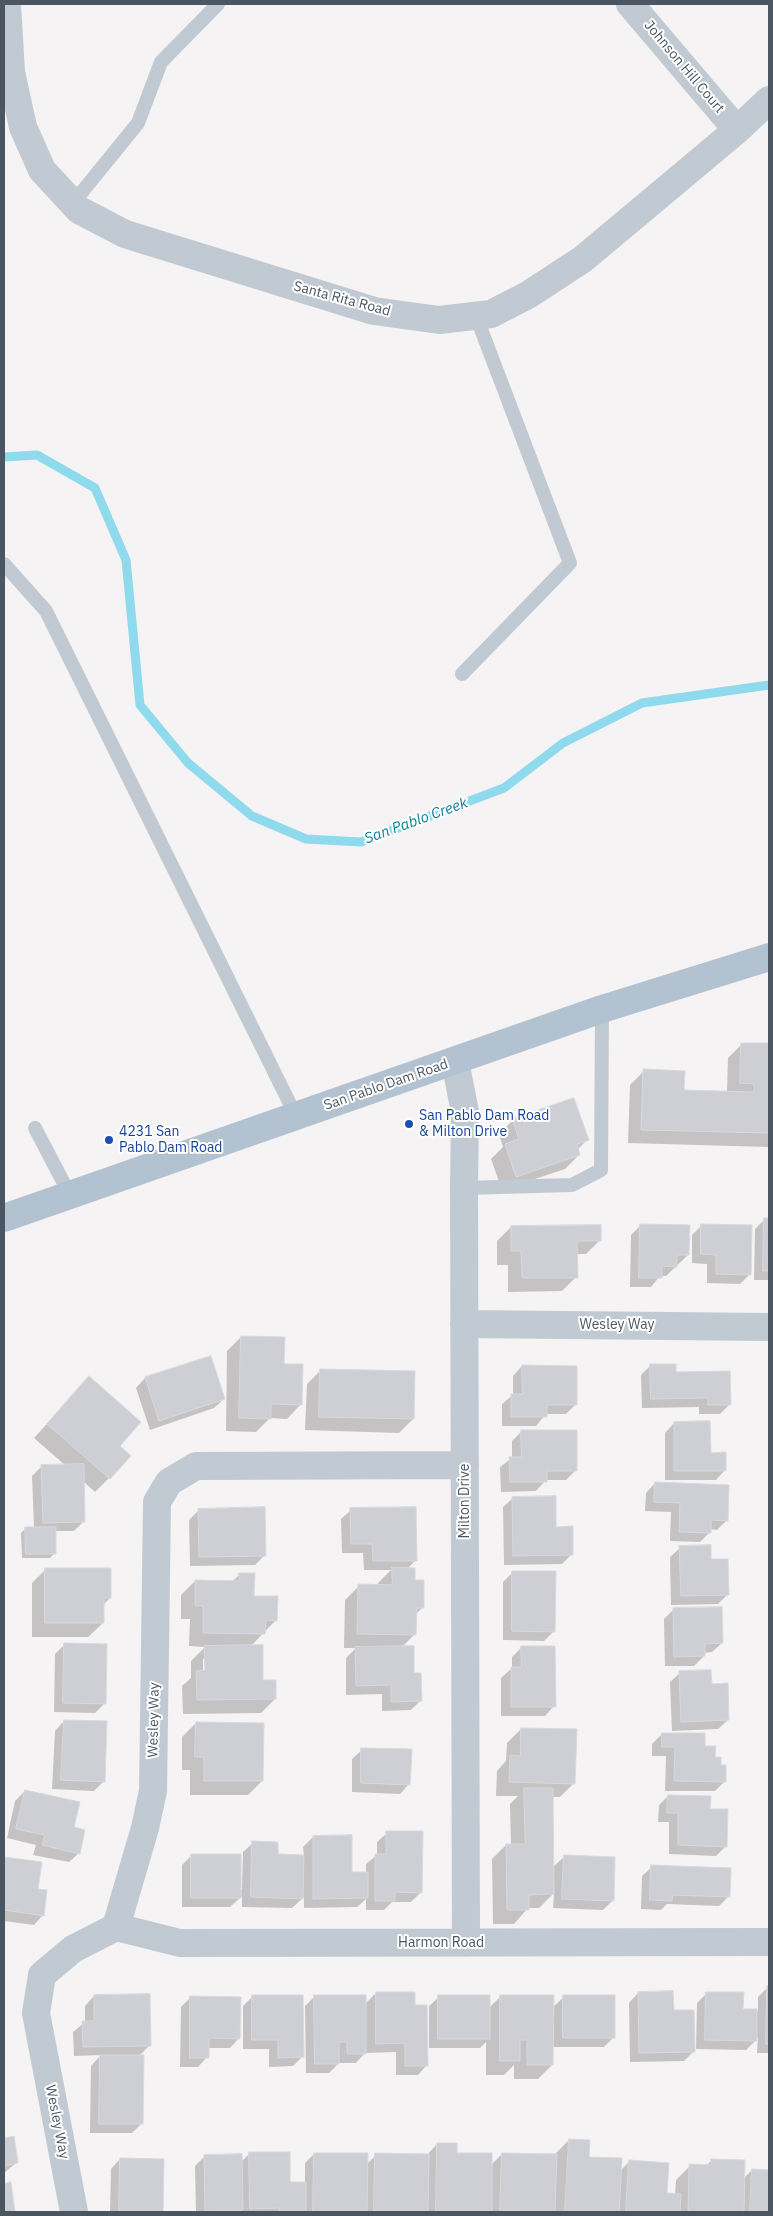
<!DOCTYPE html>
<style>
body{margin:0}
#map{position:relative;width:773px;height:2216px;overflow:hidden;background:#f5f3f3;font-family:"IBM Plex Sans",sans-serif}
canvas{display:block}
.frame{position:absolute;inset:0;border:5px solid #4a5661;pointer-events:none}
</style>
<div id="map">
<canvas width="773" height="2216"></canvas>
<div class="frame"></div>
</div>
<script>
const c = document.querySelector('canvas').getContext('2d');
c.lineJoin = 'round';
function paint(path, color) { c.fillStyle = color; c.fill(path, 'evenodd'); }
function trace(path, color, width, dash) { c.strokeStyle = color; c.lineWidth = width; c.lineCap = dash ? 'butt' : 'round'; c.setLineDash(dash || []); c.stroke(path); }
function label(font, color, halo, rows, align = 'center') {
  c.font = font + ' "IBM Plex Sans",sans-serif'; c.lineWidth = 4; c.setLineDash([]); c.textBaseline = 'middle'; c.strokeStyle = halo; c.fillStyle = color; for (const [text, x, y, turn = 0] of rows) {
    c.save(); c.translate(x, y); c.rotate((+turn || 0) * Math.PI / 180); c.textAlign = isNaN(turn) ? turn : align; if (halo) c.strokeText(text, 0, 0); c.fillText(text, 0, 0); c.restore();
  }
}
paint(new Path2D(`
 M742 1044 769 1045V1147L628 1143 630 1085 644 1071 683 1091 727 1092 728 1058Z
 M513 1120 587 1140 577 1150 579 1155 565 1169 502 1190 491 1159 503 1147 499 1134Z
 M765 1219H769V1280H754L755 1229Z
 M641 1225 688 1255 666 1276H660L651 1287H630L631 1235Z
 M702 1225 750 1274 740 1284 707 1283V1264L692 1263V1235Z
 M511 1227 600 1240 586 1254H576V1277L562 1291 508 1292V1265H497V1241Z
 M241 1337 283 1365 301 1404 287 1419 270 1418 256 1432 226 1431 227 1351Z
 M651 1365 674 1374 730 1404 720 1414H699V1407L642 1408 641 1375Z
 M522 1366 576 1404 566 1414H546L536 1426H502V1404L513 1395V1376Z
 M321 1370 413 1419 399 1433 305 1430 307 1384Z
 M145 1378 224 1399 214 1408 150 1430 136 1388Z
 M76 1392 118 1446 109 1478 95 1492 83 1481 84 1521 74 1531H55V1553L50 1558H22L21 1533 25 1529 34 1528 32 1476 42 1466H66L34 1438Z
 M674 1423 725 1470 716 1480H665V1433Z
 M521 1432 576 1470 566 1480H546L536 1491 501 1492 500 1467 512 1458V1441Z
 M655 1483 727 1520 717 1530 710 1529 709 1533 700 1542 670 1541 671 1512 645 1511 646 1493Z
 M513 1498 555 1528 572 1554 562 1564 504 1565 503 1507Z
 M199 1510 264 1556 255 1565 190 1566 189 1520Z
 M351 1510 416 1560 407 1569 423 1607 415 1615V1634L401 1648 413 1674 420 1701 411 1710 382 1711V1694L346 1695V1658L356 1648H344L345 1600 359 1586H378V1583L391 1570H364L363 1553H342L341 1519Z
 M680 1548 710 1561 728 1594 718 1604 671 1605 670 1557Z
 M46 1569 110 1598 103 1605V1623L88 1637H32V1583Z
 M513 1572 554 1631 544 1641 503 1640V1582Z
 M240 1574 253 1597 276 1620 251 1646 262 1681 275 1699 261 1713 183 1714 182 1686 191 1678V1661L205 1647 189 1646 190 1619H181V1595L195 1581 232 1582ZM203 1659H206V1677H203Z
 M673 1610 722 1643 712 1652 704 1653V1656L694 1666H665L664 1619Z
 M64 1645 105 1703 95 1713 54 1712 55 1654Z
 M522 1647 554 1706 545 1716H501V1678L512 1668V1657Z
 M680 1673 728 1720 718 1729 672 1731 670 1682Z
 M64 1721 104 1781 94 1791 52 1789 55 1731Z
 M196 1723 262 1781 248 1795H190V1770H182V1737Z
 M521 1729 574 1783 560 1797H551L552 1868 564 1857 613 1900 603 1910 553 1908 554 1893 539 1908H528L514 1924H493L492 1859 506 1845H511L510 1804 518 1796H496L497 1771 506 1761 507 1743Z
 M662 1734 703 1747 720 1766 725 1781 715 1791H665L666 1756H652V1744Z
 M362 1750 409 1784 400 1794 352 1792V1759Z
 M25 1791 73 1828 79 1853 69 1862 33 1855 36 1845 7 1838 15 1801Z
 M668 1796 709 1810 726 1846 716 1856 669 1854V1822H658L659 1805Z
 M387 1833 421 1892 411 1902H392L384 1910H366V1899L357 1907 304 1908V1897L292 1908 242 1907V1896L230 1907H182V1865L191 1856 242 1890 243 1852 253 1843 276 1856H304L303 1847 313 1837 351 1873H366V1864L377 1855V1842Z
 M4 1858 40 1863 37 1890 43 1915 34 1925 4 1921Z
 M652 1867 729 1896 719 1906 667 1904 661 1910 641 1909 642 1876Z
 M768 1987 769 2053H757L758 2038 746 2050 696 2049 697 2003 707 1993 742 2010 758 2011V1997Z
 M376 1993 414 2006 427 2065 418 2075H396V2052L365 2053 356 2063H339L329 2073H306L305 2006 314 1997 364 2005Z
 M638 1993 694 2051 684 2061 630 2062 629 2003Z
 M94 1996 150 2045 139 2056 142 2123 132 2133H90L91 2066 101 2055 74 2056 73 2032 85 2022V2006Z
 M501 1996 552 2008 564 1997 613 2038 604 2047H552V2065L538 2079H514V2065L504 2075H486V2042L480 2048H429V2006L439 1997 489 2008Z
 M191 1997 239 2038 230 2048H207V2057L198 2067H180L181 2007Z
 M252 1997 302 2057 293 2066 269 2067V2049H243V2006Z
 M13 2138 16 2163 4 2173V2139Z
 M569 2140 588 2158 620 2171 629 2162 666 2194 675 2195 676 2180 690 2166H706L712 2160 743 2179 752 2170 769 2171V2212H491V2210L489 2212H241V2210L239 2212H196L195 2166 205 2156 240 2163 250 2153 289 2183H305V2163L314 2154 367 2164 376 2155 426 2156 437 2144 456 2154 491 2165 502 2154H555Z
 M120 2159 163 2160 162 2212H110L111 2169Z`), '#0003');
trace(new Path2D(`
 M4 457 37 455 95 488 126 560 140 705 188 763 252 816 306 839 361 842 504 788 563 743 642 703 769 685`), '#90daee', 9);
const building = new Path2D(`
 M741 1043H769V1133L641 1130 643 1069 685 1071 684 1090 754 1092V1084L740 1083Z
 M574 1098 589 1140 577 1144 580 1155 516 1177 505 1144 519 1139 512 1119Z
 M764 1218H769V1271H763Z
 M640 1224 690 1225 689 1255H677V1267L662 1266V1278H639Z
 M701 1224 752 1225 751 1275 716 1274V1255L701 1254Z
 M601 1225V1241H577L578 1278H522L521 1251H511V1226Z
 M241 1336 285 1337 284 1364H303L302 1405 271 1404V1419L239 1418Z
 M211 1356 225 1399 159 1421 145 1377Z
 M650 1364H676V1372L730 1371 731 1405H708V1398L651 1399Z
 M522 1365 577 1366V1405H547V1417H511V1394H522Z
 M320 1369 415 1371 414 1419 319 1417Z
 M89 1376 141 1422 120 1446 131 1456 110 1479 47 1424Z
 M710 1421 711 1453 726 1452V1471H674V1422Z
 M521 1430H577V1471H547V1482H510L509 1457H521Z
 M84 1464 85 1522 43 1523 41 1465Z
 M655 1482 729 1485 728 1521 711 1520V1533L679 1532 680 1503 654 1502Z
 M556 1496V1527L573 1526V1555L513 1556 512 1497Z
 M265 1507 266 1556 199 1557 198 1509Z
 M416 1507 417 1561H373L372 1544H351L350 1508Z
 M25 1527H56V1554H26Z
 M711 1545V1559H728L729 1595 681 1596 679 1546Z
 M392 1567 415 1568V1580H424V1608H417L416 1635 357 1634 358 1584 392 1585Z
 M45 1568H111V1598H104V1623H45Z
 M512 1571H556L555 1632 512 1631Z
 M239 1573H255L254 1596H278L277 1621 266 1620 265 1634 203 1633V1606H195V1580L239 1581Z
 M722 1607 723 1643 705 1644V1656L674 1657 673 1608Z
 M64 1643 107 1644 106 1704 63 1703Z
 M263 1645V1680H276V1699L197 1700 196 1671 205 1670 204 1646Z
 M414 1646V1673H421L422 1701 391 1702V1685L356 1686 355 1647Z
 M521 1646H555L556 1707H511V1667H521Z
 M711 1670 712 1684 728 1683 729 1720 681 1722 679 1671Z
 M64 1720 107 1721 105 1782 61 1780Z
 M196 1722 264 1723 263 1781H204V1757H195Z
 M521 1728 577 1729 575 1784 509 1782 510 1755 520 1756Z
 M662 1733H705V1746H716L715 1757H721V1765H726V1782L674 1781 675 1747H662Z
 M361 1748 412 1749 410 1785 361 1783Z
 M524 1788H553L554 1894 529 1895V1910H507L506 1844H525Z
 M25 1790 80 1802 74 1827 85 1830 80 1854 42 1845 45 1835 16 1829Z
 M668 1795 711 1796 710 1809H728L727 1847 678 1845V1813H667Z
 M386 1831H423L422 1893 395 1892V1901H375V1854H386Z
 M352 1835V1872H368V1898L313 1899V1836Z
 M252 1841 278 1842V1854L304 1855 303 1899 251 1897Z
 M191 1854H241V1898H191Z
 M564 1855 615 1857 614 1901 562 1899Z
 M4 1857 42 1862 38 1889 47 1890 44 1916 4 1910Z
 M651 1865 731 1868 730 1897 673 1895 672 1901 650 1900Z
 M767 1986H769V2044H766Z
 M673 1991 674 2010H694L695 2052 639 2053 638 1992Z
 M376 1992H415V2005H427L428 2066H405V2043L376 2044Z
 M706 1992H744L743 2009H757V2041L705 2040Z
 M150 1994 151 2046 83 2047 82 2021H94V1995Z
 M252 1995H303L304 2057 278 2058V2040H252Z
 M314 1995H366V2054H347V2042H339V2064H315Z
 M438 1995H490V2039H438Z
 M500 1995H554L553 2065H527V2040H520V2061H500Z
 M563 1995H615V2038H563Z
 M190 1996 241 1997 240 2039 209 2038V2058H190Z
 M100 2055H144L143 2124H99Z
 M4 2131 5 2138 14 2136 18 2163 4 2166Z
 M569 2139 590 2140 589 2157 622 2158 619 2212H565Z
 M437 2143H457V2153H492V2211H436Z
 M249 2152H290V2182H306V2212H279V2208L250 2209Z
 M314 2153H368L367 2212H313Z
 M375 2153 429 2154 428 2211H374Z
 M502 2153 557 2154 555 2212 500 2210Z
 M242 2154 243 2210 205 2211 204 2155Z
 M120 2158 164 2159 163 2212H119Z
 M711 2159 745 2160 744 2212H688L689 2164 711 2165Z
 M629 2160 669 2163 667 2193 681 2194 680 2212H626Z
 M752 2169 769 2170V2212H750Z
 M11 2182 15 2212H4V2184Z`);
paint(building, '#cdcfd5');
trace(building, '#d7d9de', 1);
trace(new Path2D(`
 M73 203 138 123 161 62 218 4
 M4 564 46 611 296 1116
 M462 674 570 563 476 316
 M35 1128 70 1195
 M464 1188 572 1185 601 1170 602 1009`), '#c1cad2', 14);
trace(new Path2D(`
 M7 4 11 72 23 127 42 170 79 210 125 234 374 311 439 320 491 314 528 295 583 259 737 130 769 100
 M630 4 737 130
 M455 1061 465 1112 464 1188 466 1943
 M464 1324 769 1327
 M116 1927 180 1943 769 1942
 M74 2212 36 2013 42 1975 73 1949 116 1927 145 1828 153 1791 157 1502 169 1482 196 1466 465 1465`), '#c1cad2', 28);
trace(new Path2D(`
 M4 1218 602 1009 769 957`), '#b3c2d1', 28);
for (const [x, y, r, color] of [
 [409,1124,5,"#1a4fb4"],
 [109,1140,5,"#1a4fb4"]
]) { const dot = new Path2D(); dot.arc(x, y, r, 0, 2 * Math.PI); c.fillStyle = color; c.fill(dot); trace(dot, '#fff', 2); }
label('14px', '#4a5661', '#fff', [
 ["Johnson Hill Court",684,67,50],
 ["Santa Rita Road",342,299,15],
 ["San Pablo Dam Road",386,1085,-19],
 ["Wesley Way",617,1325],
 ["Milton Drive",465,1501,-90],
 ["Wesley Way",154,1720,-89],
 ["Harmon Road",441,1943],
 ["Wesley Way",57,2122,79]
]);
label('14px', '#164399', '#fff', [
 ["San Pablo Dam Road",419,1116],
 ["& Milton Drive",419,1132],
 ["4231 San",119,1132],
 ["Pablo Dam Road",119,1148]
], 'left');
label('italic 15px', '#0c7c9b', '#fff', [
 ["San Pablo Creek",416,821,-20]
]);
</script>
